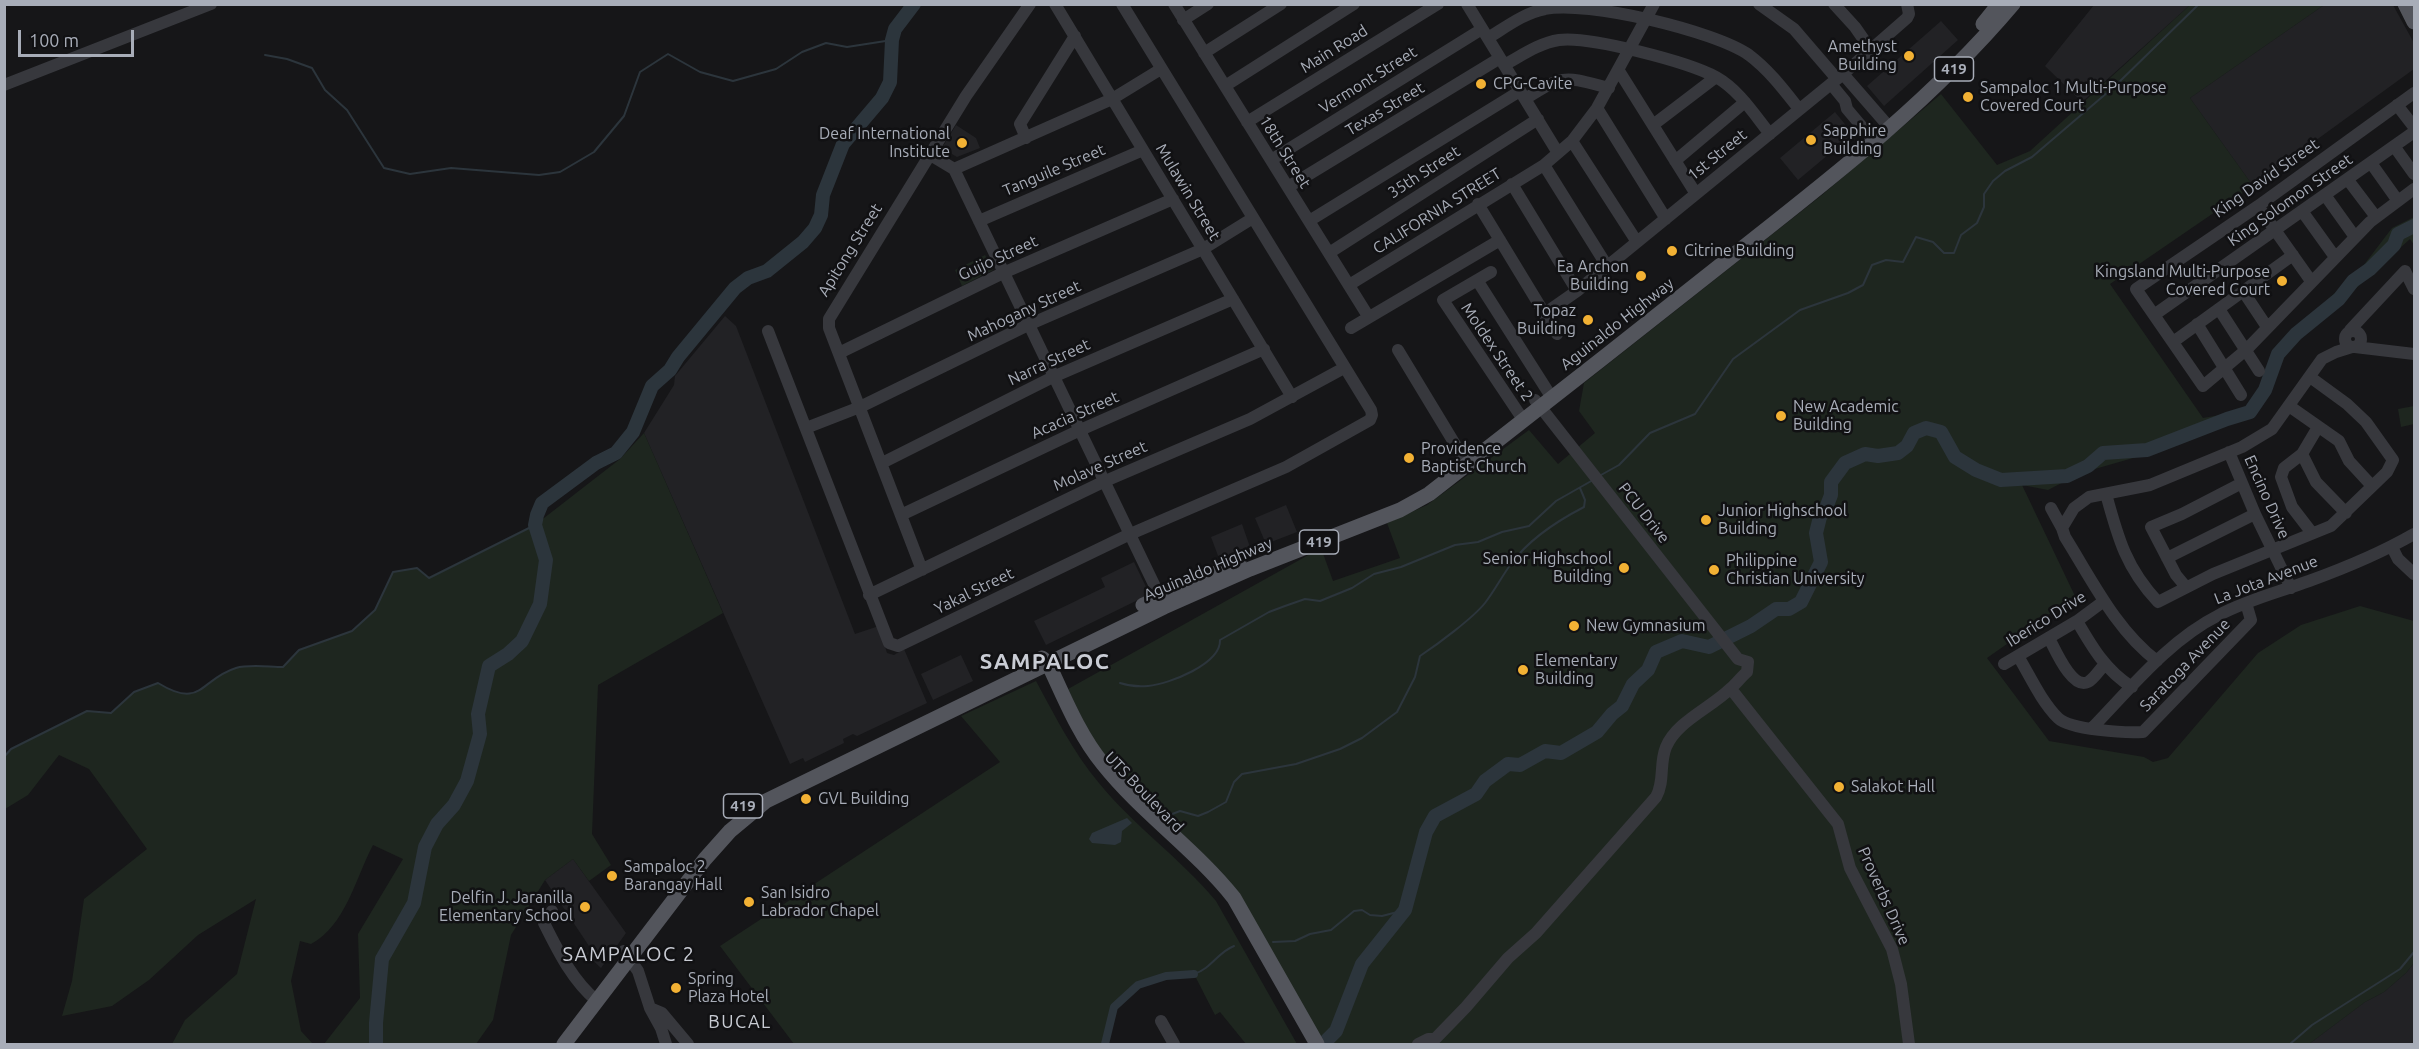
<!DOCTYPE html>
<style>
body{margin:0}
#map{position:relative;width:2419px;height:1049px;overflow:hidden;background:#161618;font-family:Ubuntu,sans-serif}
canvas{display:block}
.frame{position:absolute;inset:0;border:6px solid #a8adb8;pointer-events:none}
.scale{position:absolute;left:18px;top:30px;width:116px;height:27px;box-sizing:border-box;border:3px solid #a8adb8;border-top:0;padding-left:8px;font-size:18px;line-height:21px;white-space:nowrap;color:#a8adb8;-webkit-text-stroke:4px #111113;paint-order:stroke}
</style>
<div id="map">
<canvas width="2419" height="1049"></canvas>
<div class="frame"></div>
<div class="scale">100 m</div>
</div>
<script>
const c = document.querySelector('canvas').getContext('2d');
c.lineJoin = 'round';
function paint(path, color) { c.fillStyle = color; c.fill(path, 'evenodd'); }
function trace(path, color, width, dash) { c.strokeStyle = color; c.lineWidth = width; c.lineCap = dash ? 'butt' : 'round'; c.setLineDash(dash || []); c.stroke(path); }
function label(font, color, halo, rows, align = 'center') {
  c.font = font + ' Ubuntu,sans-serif'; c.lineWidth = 5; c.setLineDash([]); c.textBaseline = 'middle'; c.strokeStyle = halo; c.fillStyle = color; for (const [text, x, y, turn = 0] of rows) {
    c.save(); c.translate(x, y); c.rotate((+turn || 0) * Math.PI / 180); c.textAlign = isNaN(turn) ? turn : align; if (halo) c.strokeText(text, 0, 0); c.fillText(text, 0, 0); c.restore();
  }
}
paint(new Path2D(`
 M2094 5H2190L2082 102 2045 66Z
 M2324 5H2393L2414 43V69L2253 186 2190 98Z
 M1941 21 1958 40 1884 106 1867 86Z
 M1835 112 1853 134 1798 180 1780 158Z
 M956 125 976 138 980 148 957 157 942 148Z
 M725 316 736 326 855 634 879 626 887 653 894 655 904 649 927 703 857 736 853 734 843 739 844 743 805 762 803 758 790 764 644 433 674 385 675 376Z
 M1286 505 1297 532 1266 544 1255 518Z
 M1242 524 1251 550 1220 561 1211 537Z
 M1134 562 1147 589 1144 597 1046 645 1034 621 1105 587 1101 578Z
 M961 655 973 681 933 700 921 674Z
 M573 859 626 933 601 968 586 954 591 949 545 880Z
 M2414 963V1044H2309L2365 1002 2384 992 2406 973Z`), '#222225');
paint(new Path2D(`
 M2190 5H2324L2190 98 2253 186 2110 284 2203 418 2248 410 2277 353 2314 312 2360 270 2392 228 2414 217V245L2410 239 2283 355 2268 390 2253 414 2147 454 2081 473 2048 490 2022 485 2075 596 1987 658 2049 741 2144 757 2153 762 2168 758 2258 653 2301 625 2360 606 2414 621V963L2406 973 2384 992 2365 1002 2309 1044H1324L1248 909 1117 772 1090 735 1068 689 1321 548 1333 581 1400 558 1387 523 1427 505 1529 430 1558 464 1595 433 1579 411 1584 383 1822 195 1941 94 1997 165 2030 151Z
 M985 255 993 270 962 286 955 270Z
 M2414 406V424L2401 427 2398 409Z
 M644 433 723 613 598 685 592 834 611 865 589 881 573 859 545 880 511 935 493 1020 476 1044H324L360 998 358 934 403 859 373 845C355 879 346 925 311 944L300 941 291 981 301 1031 313 1044H172L185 1020 237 974 256 899 198 935 149 980 112 1006 62 1016 72 981 84 899 147 849 89 769 59 755 28 795 5 809V757L11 749 87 711 111 713 134 692 158 683C202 710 200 679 236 668 249 664 269 668 283 667L299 650 352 631 375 610 393 572 417 568 430 578 535 525 620 459Z
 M1036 681C1055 716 1073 752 1099 783 1134 826 1180 858 1216 901L1297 1044H1246L1220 1012 1215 1015 1194 974 1166 976 1138 985 1114 1007 1105 1044H794L720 946 1000 762 961 716Z`), '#1e261f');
paint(new Path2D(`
 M1127 818 1132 823 1122 831 1121 842 1115 845 1092 843 1089 839 1092 833Z`), '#2c353c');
trace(new Path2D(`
 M265 55 287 59 312 68 325 90 347 110 384 168 410 174 451 168 539 175 560 172 594 152 624 116 640 72 668 54 700 72 733 81 776 69 802 52 826 43 847 47 892 40
 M1601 475 1619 465 1650 433 1695 414 1733 359 1800 310 1848 293 1863 285 1872 265 1886 260 1903 262 1916 237 1933 242 1944 253H1954L1961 235 1977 223 1984 207V194L1993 181 2005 171 2032 157 2115 86 2199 4
 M1120 683C1129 686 1138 687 1148 686 1169 684 1221 664 1220 640L1269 612 1285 606 1305 599 1320 601 1352 588 1374 574 1401 567 1455 545 1478 542 1502 532 1529 526 1556 501 1593 480
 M4 757 11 749 87 711 111 713 134 692 158 683C202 710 200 679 236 668 249 664 269 667 283 667L299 650 352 631 375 610 393 572 417 568 429 578 535 525
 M1162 818 1180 811 1198 816 1208 812 1226 802 1234 782 1242 774 1296 764 1340 749 1362 738 1397 712 1415 677 1420 656C1438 644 1473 618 1485 603 1495 590 1502 576 1511 564 1529 539 1557 521 1584 507L1585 500 1580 488
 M1273 942 1295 941 1310 934 1331 930 1354 911 1362 910 1370 915 1382 916 1405 910
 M1194 974C1211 969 1218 952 1234 946
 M2290 1044 2312 1025 2400 969 2414 952`), '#2c353c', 2);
trace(new Path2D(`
 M1105 1044 1114 1007 1138 985 1166 976 1194 974`), '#2c353c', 8);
trace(new Path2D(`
 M376 1044V1023L382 959 414 903 425 847 437 824 454 805 467 781 480 734 478 714 489 666 508 654 522 641 540 604 546 560 535 525 537 515 542 503 596 463 616 453 633 432 652 386 670 370 678 357 735 288 748 278 767 271 803 242 815 228 821 215 823 195 843 144 882 98 890 82 892 40 895 29 914 4
 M1323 1044 1336 1031 1362 964 1405 910 1426 832 1435 816 1476 794 1485 781 1508 764 1520 765 1545 751 1561 753 1597 732 1612 714 1622 706 1633 684 1648 670 1656 652 1682 641 1709 647 1751 626 1776 609H1789L1801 602 1821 562 1816 533 1820 517 1826 508 1831 495V482L1845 463 1865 454 1878 456 1898 453 1907 446 1914 433 1926 428 1941 432 1955 457 1976 470 2001 480 2067 476 2088 466 2103 453 2147 450 2227 419 2250 412 2265 390 2278 354 2296 334 2339 299 2353 281 2370 269 2394 245 2398 234 2414 226`), '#2c353c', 14);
trace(new Path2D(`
 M1055 4 1292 397
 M1174 4 1368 316
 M1467 4 1558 153
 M1759 4 1794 29 1837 79
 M1834 4 1855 27 1871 50
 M1183 20 1208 4
 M1488 38C1506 27 1524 13 1545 9 1586 0 1715 31 1749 55 1769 70 1784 90 1799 109
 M1204 53 1281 4
 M1504 65C1521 56 1539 43 1559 40 1590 36 1688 62 1716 77 1739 90 1754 114 1770 134
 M1619 71 1696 194
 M1843 74 1890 128
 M1831 84 1845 101 1847 109 1874 141
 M4 85 211 4
 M1225 86 1354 4
 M2414 93 2258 206 2136 289 2203 386 2247 349 2370 222 2414 189
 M1525 99C1565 74 1563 76 1609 88
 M2397 105 2414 127
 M1597 108 1666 219
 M1247 122 1438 4
 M1653 125 1716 77
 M1026 138 1020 124 1075 36
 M1572 141 1637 242
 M2394 146 2414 174
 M929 154 954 169 1163 603
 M1271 160 1482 29
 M1675 161 1745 102
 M2371 163 2398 201
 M1544 165 1607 266
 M954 169 1112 99 1161 69
 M2348 180 2376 217
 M1512 184 1577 291
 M1288 187 1500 58
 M2325 195 2355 237
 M1478 204 1557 334
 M2258 206 2311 281
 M2302 211 2335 257
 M979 221 1143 150
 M1309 221 1520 91
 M1329 253 1538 119
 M1491 272 1443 300 1524 421
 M1477 280 1552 398
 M1349 285 1544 165 1572 141 1597 108 1654 4
 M2243 291 2267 327
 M2219 309 2259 371
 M1544 314 1577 291 1843 74 1907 18 1909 14 1907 4
 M2154 315 2414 132
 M2197 324 2241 395
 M1351 328 1500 240
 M2350 330 2405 271 2414 289
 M2345 339a8 8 0 1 1 16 0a8 8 0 1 1-16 0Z
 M768 331 889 643 898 646 1128 535 1286 467 1370 420 1372 415 1371 410 1122 4
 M2173 342 2293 255
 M2355 347 2414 354
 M1398 350 1467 464
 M839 353 1003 273 1173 199
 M1535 400 1738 659
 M2289 406 2339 441 2349 461 2372 486
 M806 428 860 407 1028 325 1203 249 1253 218
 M2229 452 2255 514 2291 588
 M2302 454 2316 482 2346 513
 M882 463 1053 377 1233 299
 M2106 494C2118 538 2126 568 2158 602L2213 574 2331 526 2387 472 2393 460 2366 422 2347 404 2310 377
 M2051 508 2062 528
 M901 515 1078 431 1264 349
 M2312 533 2292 507 2281 477 2284 468 2302 454 2318 427
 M2392 547 2398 559 2414 574
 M2167 558 2255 514
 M922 570 829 328V319L966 96 1030 4
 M2186 587 2176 575 2151 527 2182 514 2242 483
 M869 595 1103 482 1250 419 1344 368
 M2077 621C2092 647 2106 671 2132 687
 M2049 638C2055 649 2072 690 2088 682 2094 679 2100 669 2105 664
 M2018 656C2030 676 2041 701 2058 718 2070 730 2126 733 2143 732L2251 620 2246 603
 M2157 661C2116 630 2092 580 2065 537L2062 528 2074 508 2089 497 2150 485 2242 447 2272 429 2322 359 2336 352 2352 347
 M2004 664 2077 621 2104 601
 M1731 689 1838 824 1850 868 1892 949 1901 984 1909 1044
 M2092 728C2130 689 2169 640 2219 615 2247 600 2279 592 2309 581 2345 568 2381 553 2414 534
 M552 911 544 923C558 951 572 980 597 1001
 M624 951 638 971 650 1008 661 1028 666 1044
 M650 1008 662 1013 688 1044
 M1161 1021 1174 1044
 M1418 1044 1428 1039H1435L1466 1007 1508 958 1536 933 1656 797C1665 781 1659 764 1666 747 1677 721 1711 708 1731 688 1737 683 1741 677 1747 672L1748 662 1738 659`), '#37383d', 12);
trace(new Path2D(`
 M2405 4 2414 22
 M1983 24 1999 4
 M1143 605 1239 563
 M1042 658 1048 663C1064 697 1079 735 1103 764 1142 813 1195 849 1234 898L1317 1044
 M564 1044 705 859 730 831 766 801 1164 607 1250 569 1400 510 1429 494C1532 414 1634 334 1736 253 1834 176 1932 100 2013 4`), '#53555c', 15);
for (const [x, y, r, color] of [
 [1909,56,6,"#f2b134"],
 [1481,84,6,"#f2b134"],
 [1968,97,6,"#f2b134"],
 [1811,140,6,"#f2b134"],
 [962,143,6,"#f2b134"],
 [1672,251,6,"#f2b134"],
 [1641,276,6,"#f2b134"],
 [2282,281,6,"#f2b134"],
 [1588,320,6,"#f2b134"],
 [1781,416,6,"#f2b134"],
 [1409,458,6,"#f2b134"],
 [1706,520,6,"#f2b134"],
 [1624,568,6,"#f2b134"],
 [1714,570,6,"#f2b134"],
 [1574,626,6,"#f2b134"],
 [1523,670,6,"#f2b134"],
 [1839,787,6,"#f2b134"],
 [806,799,6,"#f2b134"],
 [612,876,6,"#f2b134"],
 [749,902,6,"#f2b134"],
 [585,907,6,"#f2b134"],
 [676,988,6,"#f2b134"]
]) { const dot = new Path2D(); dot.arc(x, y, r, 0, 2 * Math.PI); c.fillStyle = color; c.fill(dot); trace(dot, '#111113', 2); }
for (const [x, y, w] of [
 [1954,69,39],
 [1319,542,39],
 [743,806,39]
]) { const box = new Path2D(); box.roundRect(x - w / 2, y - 12, w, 24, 4.5); c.fillStyle = '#111113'; c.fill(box); trace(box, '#a8adb8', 1.5); }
label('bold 15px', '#a8adb8', null, [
 ["419",1954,69],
 ["419",1319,542],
 ["419",743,806]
]);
label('16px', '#a8adb8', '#111113', [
 ["Amethyst",1897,47,"right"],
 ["Building",1897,65,"right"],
 ["CPG-Cavite",1493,84],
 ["Sampaloc 1 Multi-Purpose",1980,88],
 ["Covered Court",1980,106],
 ["Sapphire",1823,131],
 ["Building",1823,149],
 ["Deaf International",950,134,"right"],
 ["Institute",950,152,"right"],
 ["Citrine Building",1684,251],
 ["Ea Archon",1629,267,"right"],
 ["Building",1629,285,"right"],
 ["Kingsland Multi-Purpose",2270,272,"right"],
 ["Covered Court",2270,290,"right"],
 ["Topaz",1576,311,"right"],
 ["Building",1576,329,"right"],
 ["New Academic",1793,407],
 ["Building",1793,425],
 ["Providence",1421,449],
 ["Baptist Church",1421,467],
 ["Junior Highschool",1718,511],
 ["Building",1718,529],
 ["Senior Highschool",1612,559,"right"],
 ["Building",1612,577,"right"],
 ["Philippine",1726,561],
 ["Christian University",1726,579],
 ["New Gymnasium",1586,626],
 ["Elementary",1535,661],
 ["Building",1535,679],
 ["Salakot Hall",1851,787],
 ["GVL Building",818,799],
 ["Sampaloc 2",624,867],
 ["Barangay Hall",624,885],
 ["San Isidro",761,893],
 ["Labrador Chapel",761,911],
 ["Delfin J. Jaranilla",573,898,"right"],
 ["Elementary School",573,916,"right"],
 ["Spring",688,979],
 ["Plaza Hotel",688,997]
], 'left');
label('16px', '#a8adb8', '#111113', [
 ["Main Road",1334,49,-32],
 ["Vermont Street",1368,80,-32],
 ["Texas Street",1385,109,-31],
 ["18th Street",1285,152,58],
 ["1st Street",1717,155,-39],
 ["Tanguile Street",1054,170,-23],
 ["35th Street",1424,172,-33],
 ["King David Street",2266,178,-35],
 ["Mulawin Street",1188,192,59],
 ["King Solomon Street",2290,200,-35],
 ["CALIFORNIA STREET",1437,211,-32],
 ["Apitong Street",850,250,-58],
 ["Guijo Street",998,258,-25],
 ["Mahogany Street",1024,311,-25],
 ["Aguinaldo Highway",1617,324,-38],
 ["Moldex Street 2",1497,352,56],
 ["Narra Street",1049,362,-25],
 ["Acacia Street",1075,415,-24],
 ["Molave Street",1100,466,-24],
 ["Encino Drive",2267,497,66],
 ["PCU Drive",1644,513,52],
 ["Aguinaldo Highway",1208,569,-23],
 ["La Jota Avenue",2266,580,-21],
 ["Yakal Street",974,591,-26],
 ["Iberico Drive",2046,619,-32],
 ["Saratoga Avenue",2185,665,-46],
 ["UTS Boulevard",1144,792,46],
 ["Proverbs Drive",1884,896,66]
]);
c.letterSpacing = '1.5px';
label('18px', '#c9ccd4', '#111113', [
 ["BUCAL",740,1022]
]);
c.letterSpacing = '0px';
c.letterSpacing = '1.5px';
label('20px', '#c9ccd4', '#111113', [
 ["SAMPALOC 2",629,954]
]);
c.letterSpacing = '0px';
c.letterSpacing = '1.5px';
label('bold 22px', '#c9ccd4', '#111113', [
 ["SAMPALOC",1045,662]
]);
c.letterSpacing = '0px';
</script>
